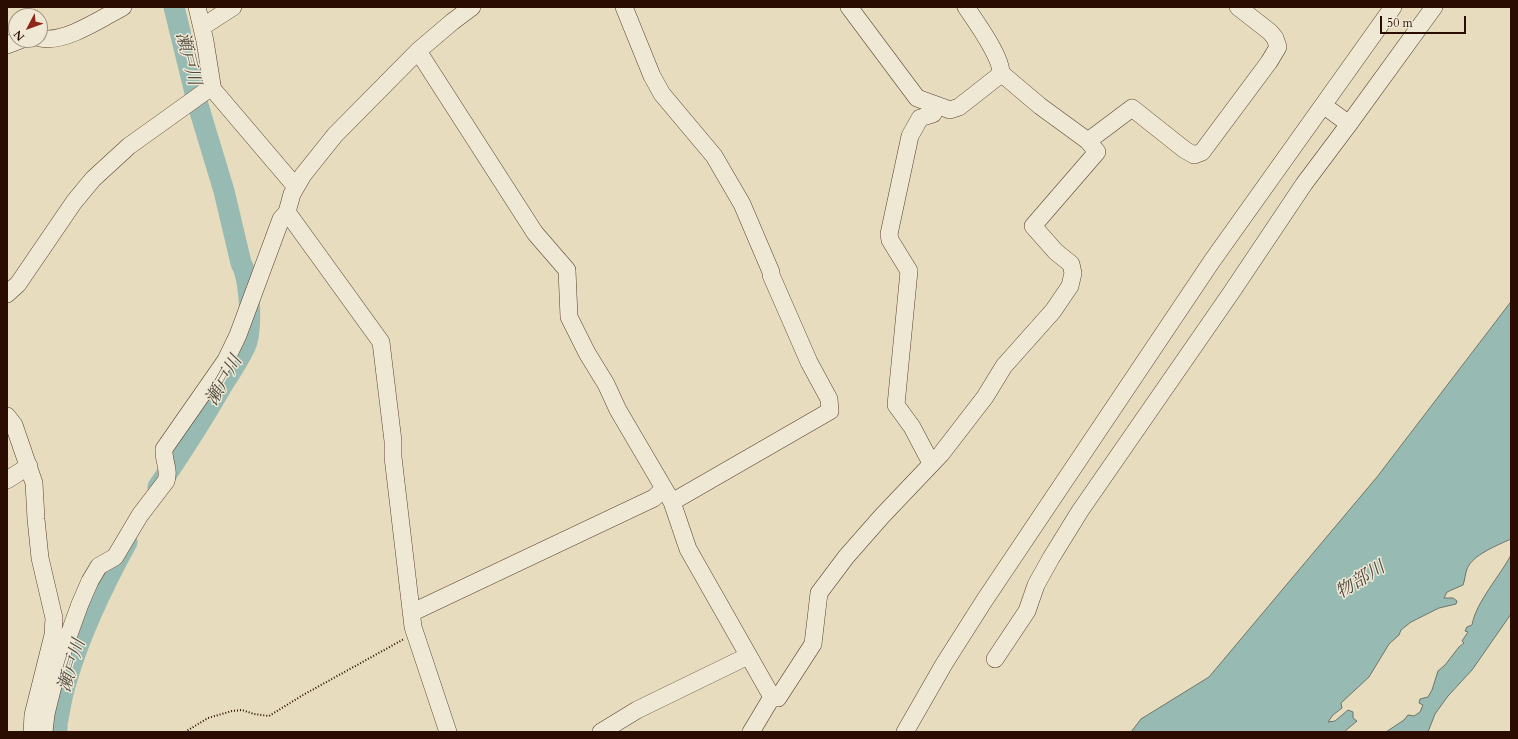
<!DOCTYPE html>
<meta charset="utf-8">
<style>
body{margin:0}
#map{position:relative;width:1518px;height:739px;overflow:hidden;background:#e7dcbd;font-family:Cardo,serif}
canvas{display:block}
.frame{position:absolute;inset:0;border:8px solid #2b0c00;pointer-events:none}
.north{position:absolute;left:8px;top:8px;width:40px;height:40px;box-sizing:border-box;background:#efe8d4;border:1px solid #a1907f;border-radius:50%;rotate:229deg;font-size:11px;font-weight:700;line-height:16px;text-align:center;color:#2b0c00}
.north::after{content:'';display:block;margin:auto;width:14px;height:18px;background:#8f2418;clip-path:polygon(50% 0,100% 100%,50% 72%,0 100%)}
.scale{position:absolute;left:1380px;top:16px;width:86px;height:18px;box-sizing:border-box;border:2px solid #2b0c00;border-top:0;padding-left:5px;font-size:12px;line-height:14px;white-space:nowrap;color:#2b0c00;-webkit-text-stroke:3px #efe8d4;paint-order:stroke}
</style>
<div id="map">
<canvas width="1518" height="739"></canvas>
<div class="frame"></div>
<div class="north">N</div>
<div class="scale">50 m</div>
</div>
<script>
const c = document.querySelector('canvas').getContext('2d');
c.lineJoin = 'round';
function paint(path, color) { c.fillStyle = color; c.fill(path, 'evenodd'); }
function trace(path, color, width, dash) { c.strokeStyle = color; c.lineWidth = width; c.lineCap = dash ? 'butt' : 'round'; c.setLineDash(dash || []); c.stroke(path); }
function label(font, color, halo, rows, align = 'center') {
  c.font = font + ' Cardo,"Noto Serif JP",serif'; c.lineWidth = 3; c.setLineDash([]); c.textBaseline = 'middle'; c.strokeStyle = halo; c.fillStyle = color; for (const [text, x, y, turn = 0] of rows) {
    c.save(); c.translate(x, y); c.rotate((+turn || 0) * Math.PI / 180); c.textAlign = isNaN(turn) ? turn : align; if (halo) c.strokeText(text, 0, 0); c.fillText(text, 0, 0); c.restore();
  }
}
const water = new Path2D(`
 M1511 302V539C1498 545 1472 555 1467 569 1465 574 1465 580 1463 585L1447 592 1444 598H1453L1457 601 1456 604 1439 608 1411 622 1401 630 1399 635 1389 644 1369 677 1341 703 1342 708 1333 715 1328 722 1335 721 1348 710 1353 712V718L1357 721 1344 732H1131L1141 719 1209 677 1377 477Z
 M1511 555V614L1472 670 1448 696 1435 714 1428 732H1386L1404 720 1408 715 1414 716 1420 712 1423 705 1419 703 1420 699 1428 697 1432 690 1438 671 1445 665 1459 647 1464 643 1462 641 1468 632 1465 631 1467 627 1472 625C1476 602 1500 576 1511 555Z`);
paint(water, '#97bbb3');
trace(water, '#6c756b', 1);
trace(new Path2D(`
 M158 487C181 453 203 419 223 384 231 372 239 359 245 347 253 330 250 279 241 263L224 191 198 105 174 7
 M57 729V724C60 709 62 694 67 679 81 631 103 586 127 542`), '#97bbb3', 21);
const minor = new Path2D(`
 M197 7 205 41 213 91
 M624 7 652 76 662 94 714 156 742 204 771 272V275L809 362 829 399 830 411 672 502
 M849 7 917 98 950 110 959 107 996 78 1001 73C1001 56 976 22 966 7
 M202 27 233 7
 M40 38C64 44 102 18 123 7
 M7 45 20 40
 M418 51 535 233 567 270 569 317 587 353 606 384 618 410 672 502 688 549 772 697
 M1323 105 1349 124
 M1088 141 1132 108 1185 150 1194 155 1202 152 1269 62 1278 47 1275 38 1270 32 1238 7
 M287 212 381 342 393 441V457L413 627 448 732
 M7 294 18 284 74 202 93 179 129 146 210 88 216 93 296 187
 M7 416 14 425 34 483 36 519 40 558 54 618 53 635 33 715 32 732
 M931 463 912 427 896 405 909 271 890 240 889 234 910 136 920 118 933 114 937 106
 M7 480 29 466
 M411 613 654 498 663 489
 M995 659 1027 611 1036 585 1051 558 1080 511 1233 290 1304 184 1349 124 1434 7
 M772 697 778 698 813 644 819 593 846 557 882 516 941 454 985 397 1004 366 1053 311 1070 286 1073 273 1071 264 1056 252 1033 226 1097 152 1088 141 1040 106 1001 73
 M44 732 46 714 59 662 80 604 90 581 99 566 115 557 140 515 166 481C170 470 163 460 164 449L226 360 238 335 281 219 287 212 292 194 303 175 335 135 418 51 452 22 472 7
 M601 732 637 710 748 656
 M751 732 772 697
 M905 732 944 664 984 601 1212 261 1393 7`);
trace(minor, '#5a402f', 18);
trace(new Path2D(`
 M185 732 208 718 232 711 242 710 254 714 269 716 303 695 404 639`), '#2b0c00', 2, [1, 2]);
trace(minor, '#efe8d4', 17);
label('italic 18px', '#51493f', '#efe8d4', [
 ["瀬戸川",187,59,76],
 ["瀬戸川",225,381,-60],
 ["物部川",1361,581,-32],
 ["瀬戸川",73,666,-73]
]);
</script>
